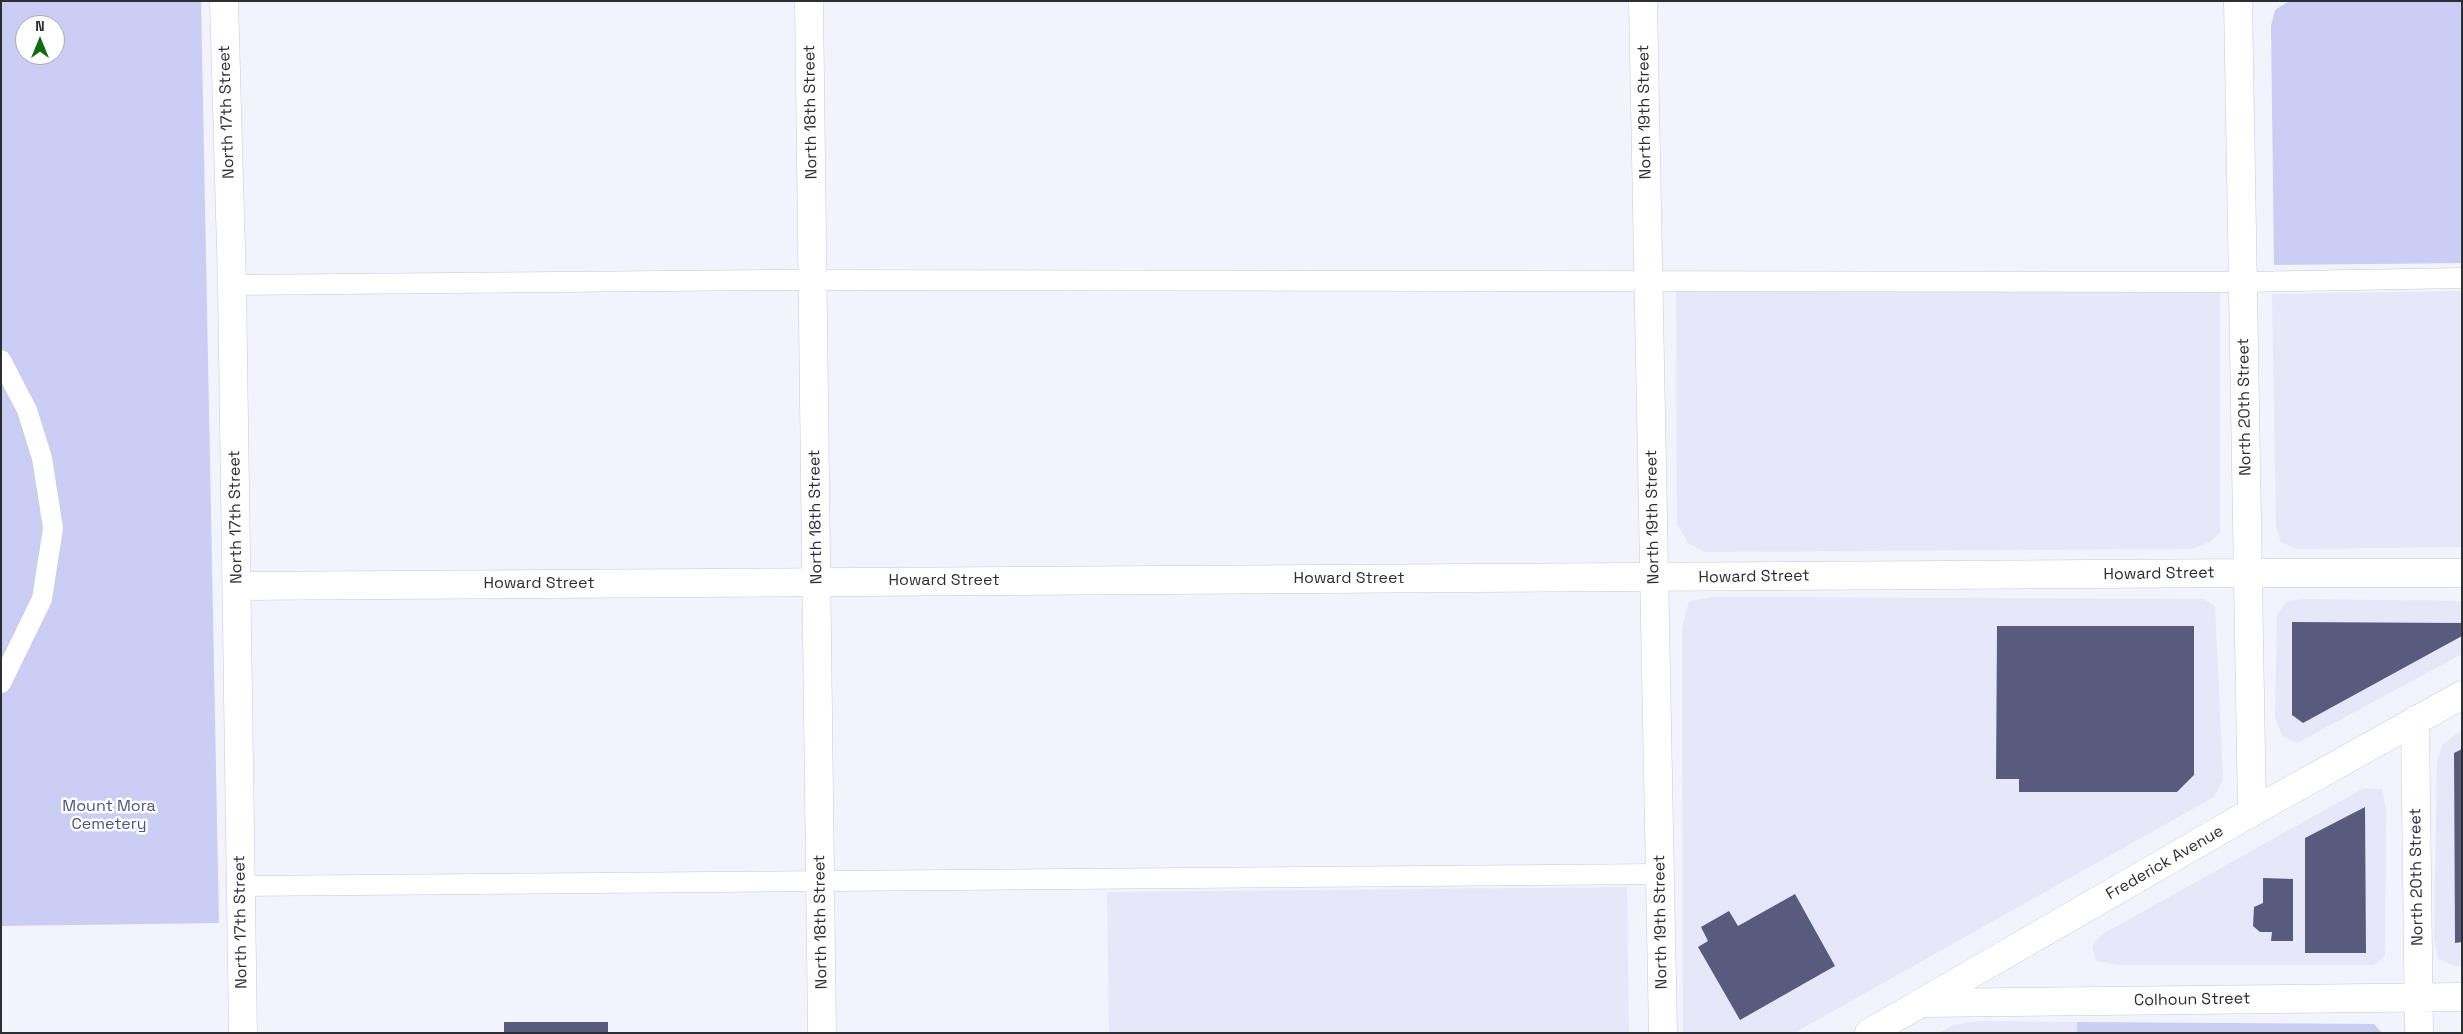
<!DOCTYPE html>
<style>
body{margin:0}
#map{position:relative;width:2463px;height:1034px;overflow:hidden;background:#f2f3fd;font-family:"Space Grotesk",sans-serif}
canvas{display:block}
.frame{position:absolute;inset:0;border:2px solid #2d2e32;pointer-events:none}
.north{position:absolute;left:15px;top:15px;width:50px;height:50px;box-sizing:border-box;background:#fff;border:1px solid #ababad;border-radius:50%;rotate:0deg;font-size:14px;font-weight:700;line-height:20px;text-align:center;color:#2d2e32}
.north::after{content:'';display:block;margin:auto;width:18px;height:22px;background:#116910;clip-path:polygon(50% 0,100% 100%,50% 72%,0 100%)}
</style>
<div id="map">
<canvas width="2463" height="1034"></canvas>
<div class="frame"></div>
<div class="north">N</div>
</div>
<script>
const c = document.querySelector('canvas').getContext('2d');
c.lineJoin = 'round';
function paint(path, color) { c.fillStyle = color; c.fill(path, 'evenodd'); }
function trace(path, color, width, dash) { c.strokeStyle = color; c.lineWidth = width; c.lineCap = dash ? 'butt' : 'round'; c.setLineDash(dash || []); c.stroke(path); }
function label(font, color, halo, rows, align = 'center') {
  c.font = font + ' "Space Grotesk",sans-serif'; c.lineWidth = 5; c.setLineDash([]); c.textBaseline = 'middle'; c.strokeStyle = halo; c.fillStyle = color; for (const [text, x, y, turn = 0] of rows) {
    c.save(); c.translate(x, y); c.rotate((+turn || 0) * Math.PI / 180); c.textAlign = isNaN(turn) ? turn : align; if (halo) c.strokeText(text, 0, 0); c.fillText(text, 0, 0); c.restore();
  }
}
paint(new Path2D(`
 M1676 291 2220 292V533L2210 542 2192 549 1704 552 1688 543 1677 524Z
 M2462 291V547L2297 549 2281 542 2276 527 2272 294Z
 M1712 597 2203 599 2215 606 2223 780 2214 797 1794 1033H1683L1682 628 1689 601Z
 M2306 599 2462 601V654L2297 743 2282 736 2275 716 2277 614 2287 601Z
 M2462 730V966H2455L2438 959 2434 937 2437 760 2443 744Z
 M2364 788 2382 789 2386 809 2385 956 2374 965H2118L2096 961 2092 946 2101 935Z
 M1627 887 1629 1033H1109L1107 892Z
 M1978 1021 2077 1022V1033H1938L1953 1025Z`), '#e6e8f9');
paint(new Path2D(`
 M1 1H201L219 923 1 926ZM25 25H55V55H25Z
 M2289 1H2462V263L2274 265 2271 26 2275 10Z
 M2077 1022 2374 1024 2382 1033H2077Z`), '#cacdf4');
paint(new Path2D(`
 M2292 622 2462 623V636L2303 723 2292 715Z
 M1997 626H2194V775L2177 792H2019V779H1996Z
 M2462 749V942L2455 943 2454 753Z
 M2365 807 2366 953H2305V838Z
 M2263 878 2293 879V941H2271L2272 932H2260L2253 926 2254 907 2263 903Z
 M1795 894 1835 966 1740 1020 1698 947 1708 941 1701 927 1729 911 1738 926Z
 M504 1022H608V1033H504Z`), '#595b7e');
const service = new Path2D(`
 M232 285 773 280 2243 282 2462 278
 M1 360 27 410 42 458 53 528 42 599 1 683
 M241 886 1660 874`);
const minor = new Path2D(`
 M224 1 232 285 243 1033
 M1643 1 1663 1033
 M2238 1 2252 812
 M237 586 2248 573H2462
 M2415 720 2419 1033
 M1923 1003 2462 997`);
const tertiary = new Path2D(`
 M809 1 822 1033`);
const primary = new Path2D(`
 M1869 1033 2252 812 2462 695`);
trace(service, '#c8c9d3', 21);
trace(minor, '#c8c9d3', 29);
trace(tertiary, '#c8c9d3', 29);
trace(primary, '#c8c9d3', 29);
trace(service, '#fff', 20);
trace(minor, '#fff', 28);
trace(tertiary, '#fff', 28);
trace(primary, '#fff', 28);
label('16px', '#2d2e32', '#fff', [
 ["North 17th Street",227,112,-92],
 ["North 18th Street",811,112,-91],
 ["North 19th Street",1645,112,-91],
 ["North 20th Street",2245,407,-91],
 ["North 17th Street",236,517,-91],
 ["North 18th Street",816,517,-91],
 ["North 19th Street",1653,517,-91],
 ["Howard Street",2159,574,-1],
 ["Howard Street",1754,577,-1],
 ["Howard Street",1349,579],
 ["Howard Street",944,581],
 ["Howard Street",539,584],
 ["Frederick Avenue",2165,863,-30],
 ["North 20th Street",2417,877,-91],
 ["North 17th Street",241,922,-91],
 ["North 18th Street",821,922,-91],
 ["North 19th Street",1661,922,-91],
 ["Colhoun Street",2192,1000,-1]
]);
label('16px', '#505187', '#fff', [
 ["Mount Mora",109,807],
 ["Cemetery",109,825]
]);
</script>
